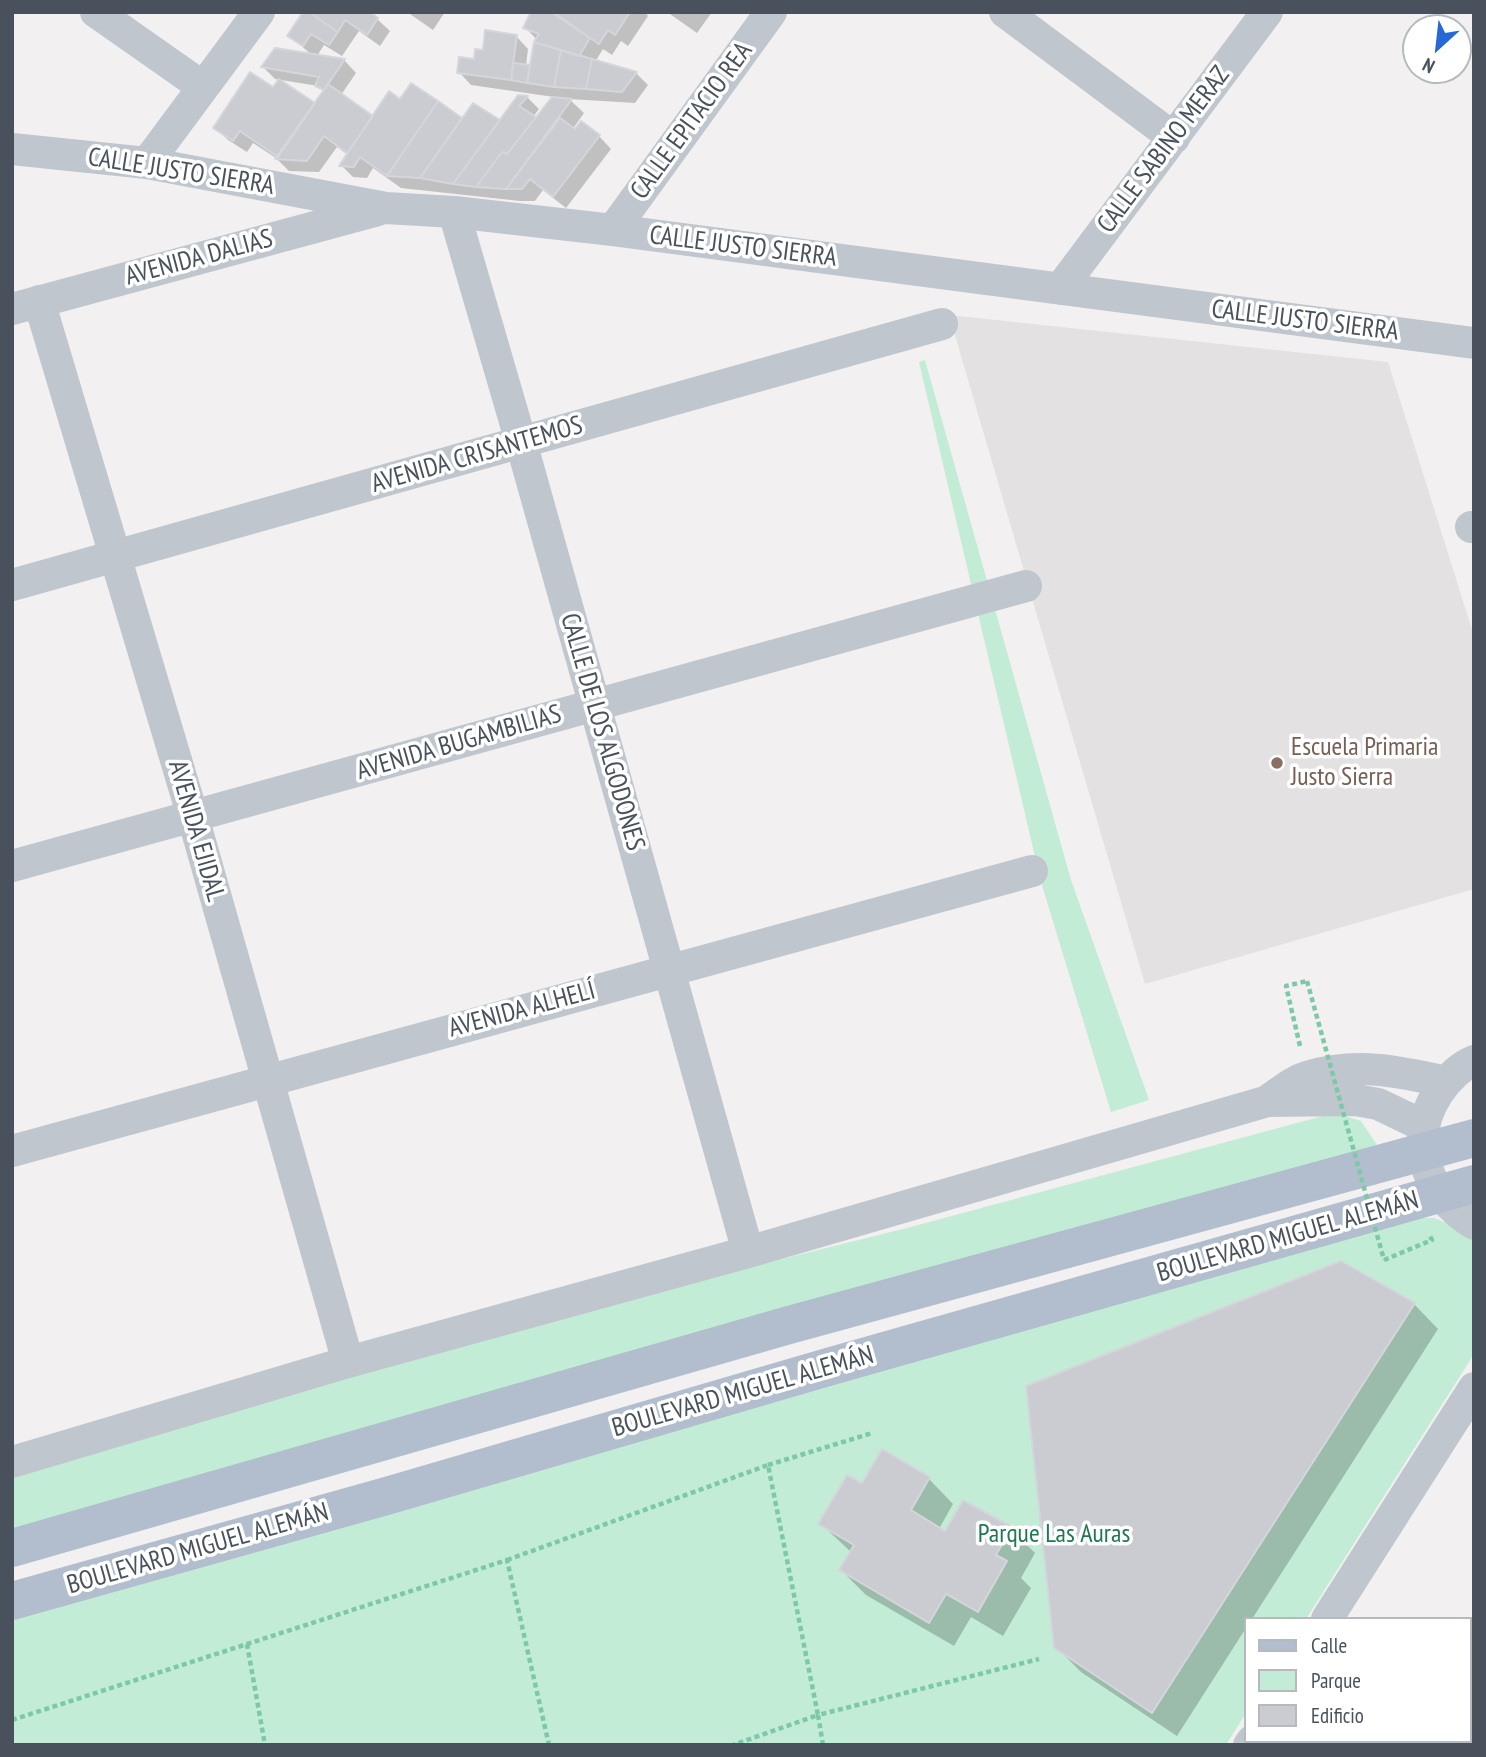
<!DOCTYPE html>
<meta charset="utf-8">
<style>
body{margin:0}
#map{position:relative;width:1486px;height:1757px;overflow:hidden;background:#f2f0f0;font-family:"PT Sans Narrow",sans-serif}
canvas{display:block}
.frame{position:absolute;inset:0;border:14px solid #49525c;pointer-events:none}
.legend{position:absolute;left:1244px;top:1617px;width:228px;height:126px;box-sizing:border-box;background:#fff;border:2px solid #b6babe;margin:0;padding:9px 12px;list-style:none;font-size:21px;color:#49525c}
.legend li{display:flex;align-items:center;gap:14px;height:35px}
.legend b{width:35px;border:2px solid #b6babe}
.north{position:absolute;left:1402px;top:14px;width:70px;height:70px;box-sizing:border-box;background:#fff;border:2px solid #b6babe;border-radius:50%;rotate:207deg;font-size:19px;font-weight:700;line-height:28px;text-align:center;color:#49525c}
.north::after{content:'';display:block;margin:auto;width:24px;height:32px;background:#2669d6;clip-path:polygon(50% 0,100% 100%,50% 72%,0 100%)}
</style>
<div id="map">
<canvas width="1486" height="1757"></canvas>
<div class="frame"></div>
<ul class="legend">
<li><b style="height:9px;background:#b2becd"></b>Calle</li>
<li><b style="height:19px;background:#c2ecd5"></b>Parque</li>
<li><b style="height:19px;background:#caccd2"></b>Edificio</li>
</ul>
<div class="north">N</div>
</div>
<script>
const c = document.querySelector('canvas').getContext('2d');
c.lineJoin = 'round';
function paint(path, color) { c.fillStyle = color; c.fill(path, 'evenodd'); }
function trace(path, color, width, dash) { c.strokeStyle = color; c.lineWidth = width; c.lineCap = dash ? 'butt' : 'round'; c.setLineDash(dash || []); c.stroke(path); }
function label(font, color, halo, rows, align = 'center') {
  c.font = font + ' "PT Sans Narrow",sans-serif'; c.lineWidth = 7; c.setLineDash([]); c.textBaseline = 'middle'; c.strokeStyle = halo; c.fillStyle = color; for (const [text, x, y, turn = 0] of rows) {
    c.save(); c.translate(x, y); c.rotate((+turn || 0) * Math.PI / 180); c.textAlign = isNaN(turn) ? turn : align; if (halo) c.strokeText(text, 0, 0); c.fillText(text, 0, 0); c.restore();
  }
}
paint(new Path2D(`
 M949 315 1388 362 1474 636V889L1145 984Z`), '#e3e1e1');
paint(new Path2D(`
 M925 360 1071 880 1149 1100 1111 1112 1041 882 919 362Z
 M1334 1113 1361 1121 1377 1145 12 1542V1469L620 1299 907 1228Z
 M1395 1217 1434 1218 1474 1234V1354L1306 1619H1246V1713L1226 1745H12V1618Z`), '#c2ecd5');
paint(new Path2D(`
 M305 12 377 19 390 31 380 46 359 31 342 56 324 45 317 56 344 60 356 73 341 95 373 118 401 101 412 86 463 120 500 122 527 97 539 109 533 117 536 119 554 97 471 85 459 72 476 61 484 52 516 36 528 49 526 66 532 67 537 40 525 27 553 16 555 12H645L648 16 628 46 621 41 612 55 603 49 595 62 636 73 648 85 635 103 569 99 584 113 570 133 599 136 611 149 566 208 543 190 535 201H520L401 188 373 168 367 178 353 177 341 165 348 155 337 147 319 172 289 171 276 158 253 143 247 152 228 140 216 128 274 90 315 106 324 92 318 86 275 79 263 67 313 56 289 35Z
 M407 12H445L433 30Z
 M667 12H712L697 33Z
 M1414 1304 1438 1329 1252 1619H1246V1628L1177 1736 1081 1672 1056 1647Z
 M929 1479 953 1504 939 1529 946 1533 1011 1529 1035 1553 1021 1578 1031 1588 1003 1636 971 1617 954 1646 866 1595 841 1570 851 1552 821 1524 862 1486Z`), '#0003');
const building = new Path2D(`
 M303 12H309L338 32 329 45 311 34 303 46 287 36Z
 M309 12H370L378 18 367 35 345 20 338 32Z
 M531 12H551L590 38 579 56 534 42 539 34 523 28Z
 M553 12H630L615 35 608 30 599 44Z
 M485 30 517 35 511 80 457 73 459 57 474 59 475 49 483 50Z
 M534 42 561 50 554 87 527 83Z
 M275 48 345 59 324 90 315 86 319 77 261 67Z
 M561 50 592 59 586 89 554 87Z
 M592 59 637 72 622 92 586 89Z
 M513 63 530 65 527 83 511 80Z
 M250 72 273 87 279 79 315 103 278 157 240 131 233 141 213 128Z
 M411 83 438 101 387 176 360 157 354 167 339 166 389 91 400 99Z
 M328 84 373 116 347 153 324 136 307 161 275 159Z
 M518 95 528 96 519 106 536 117 507 154 502 152 476 187 453 184Z
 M552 97 572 99 506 189 476 187 502 152 507 154Z
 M438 101 462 118 420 178 387 176Z
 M473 103 500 120 453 184 420 178Z
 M560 118 575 129 581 121 600 135 553 197 530 179 522 189H506Z
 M1341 1261 1415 1303 1152 1713 1054 1648 1026 1386Z
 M882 1449 930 1477 911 1510 945 1531 963 1500 1012 1527 996 1555 1007 1561 978 1612 946 1594 929 1623 839 1570 854 1545 818 1524 847 1475 862 1483Z
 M1470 1679 1474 1690V1745H1380L1379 1741H1470Z`);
paint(building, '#caccd2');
trace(building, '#d4d6db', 2);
trace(new Path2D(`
 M1300 1046 1286 986 1307 981
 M1384 1260 1432 1240 1429 1234
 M768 1465 872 1433
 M507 1560 768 1465 818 1715 733 1745
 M247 1644 265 1745
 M12 1720 507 1560 549 1745
 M823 1745 818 1715 1039 1659`), '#7cc8a7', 4.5, [5, 3.5]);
trace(new Path2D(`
 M96 12 203 87
 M1005 12 1174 138
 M12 149 147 163 386 208 454 212 613 230 1474 343
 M147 163 259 12
 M454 212 521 442 748 1252
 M613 230 771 12
 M1060 289 1267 12
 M39 301 193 817 348 1362
 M12 309 378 210
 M1471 527H1474
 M12 585 942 324
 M12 866 1026 586
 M1474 1061C1459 1067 1447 1080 1438 1093 1406 1142 1427 1195 1474 1224
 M1270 1099C1282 1091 1293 1081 1307 1077 1355 1062 1398 1071 1446 1082
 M12 1151 1032 871
 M12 1462 348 1362 748 1252 1268 1101 1355 1100 1378 1104 1424 1126
 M1327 1619 1474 1388
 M1249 1745 1252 1741`), '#bfc6ce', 32);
trace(new Path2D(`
 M12 1548 789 1325 1474 1138
 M12 1601 390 1495 828 1367 1474 1184`), '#b2becd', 38);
trace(new Path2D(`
 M1307 981 1384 1260`), '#7cc8a7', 4.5, [5, 3.5]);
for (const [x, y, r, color] of [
 [1277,763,7,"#8d6e63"]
]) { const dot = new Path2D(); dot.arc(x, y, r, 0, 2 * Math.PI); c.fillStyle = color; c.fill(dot); trace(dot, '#fff', 2.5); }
label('26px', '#49525c', '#fff', [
 ["CALLE EPITACIO REA",692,121,-54],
 ["CALLE SABINO MERAZ",1164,150,-53],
 ["CALLE JUSTO SIERRA",181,172,9],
 ["CALLE JUSTO SIERRA",743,247,7],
 ["AVENIDA DALIAS",199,258,-15],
 ["CALLE JUSTO SIERRA",1305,321,7],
 ["AVENIDA CRISANTEMOS",477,455,-16],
 ["CALLE DE LOS ALGODONES",602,732,74],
 ["AVENIDA BUGAMBILIAS",459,743,-16],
 ["AVENIDA EJIDAL",196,831,74],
 ["AVENIDA ALHELÍ",522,1010,-15],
 ["BOULEVARD MIGUEL ALEMÁN",1288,1237,-16],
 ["BOULEVARD MIGUEL ALEMÁN",743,1392,-16],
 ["BOULEVARD MIGUEL ALEMÁN",198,1549,-16]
]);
label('26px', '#785e54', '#fff', [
 ["Escuela Primaria",1291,748],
 ["Justo Sierra",1291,778]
], 'left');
label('26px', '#1e7951', '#fff', [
 ["Parque Las Auras",1054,1535]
]);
</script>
